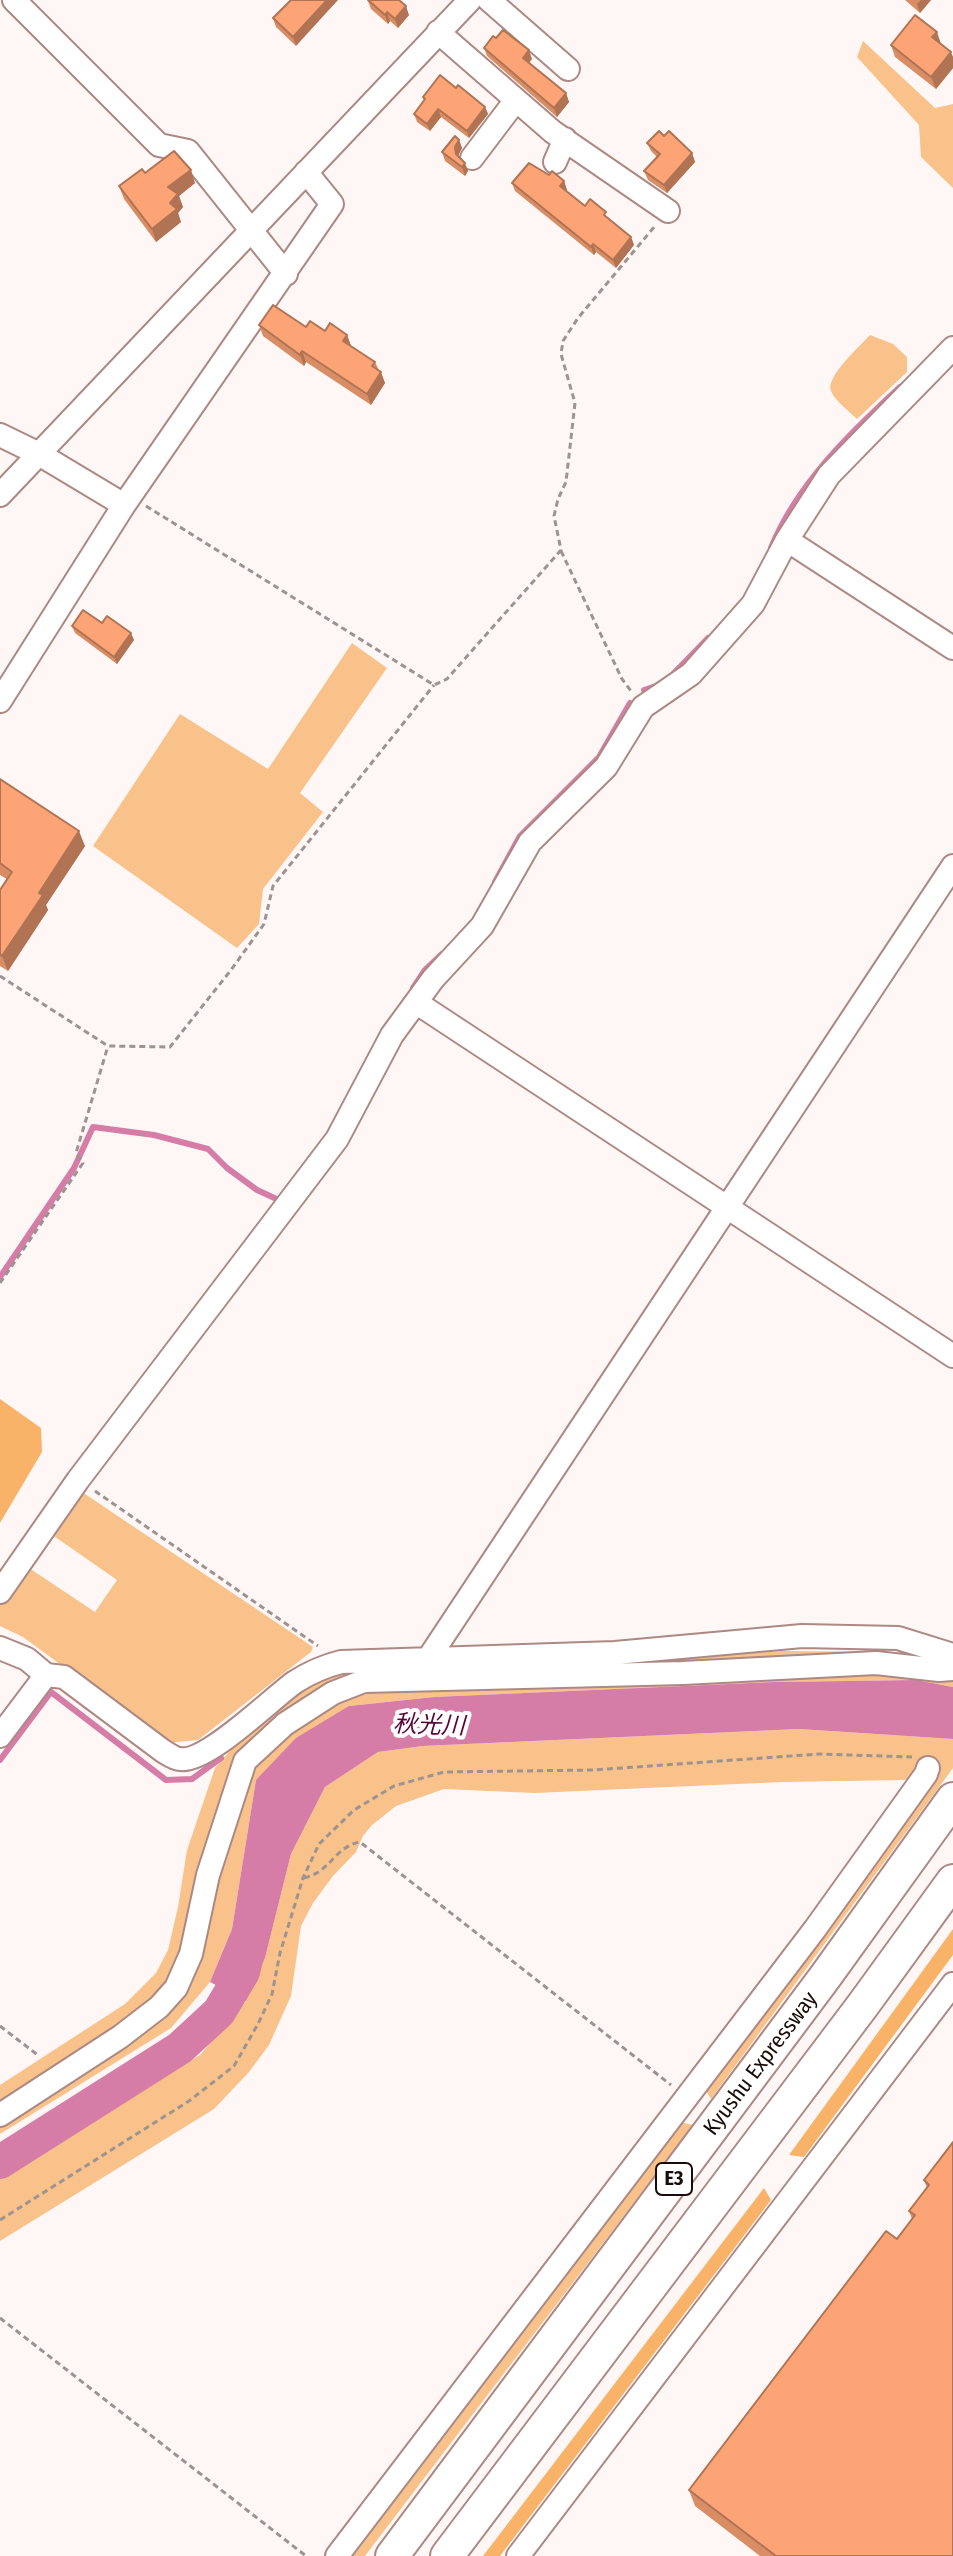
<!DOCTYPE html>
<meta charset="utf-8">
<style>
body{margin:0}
canvas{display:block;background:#fff7f5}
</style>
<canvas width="953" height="2556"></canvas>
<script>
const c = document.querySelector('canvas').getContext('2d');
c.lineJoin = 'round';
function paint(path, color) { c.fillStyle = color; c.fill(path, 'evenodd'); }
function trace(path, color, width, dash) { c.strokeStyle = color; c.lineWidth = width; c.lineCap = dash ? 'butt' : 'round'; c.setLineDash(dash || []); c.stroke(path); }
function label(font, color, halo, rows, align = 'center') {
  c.font = font + ' "Fira Sans Condensed","Noto Sans JP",sans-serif'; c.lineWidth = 8; c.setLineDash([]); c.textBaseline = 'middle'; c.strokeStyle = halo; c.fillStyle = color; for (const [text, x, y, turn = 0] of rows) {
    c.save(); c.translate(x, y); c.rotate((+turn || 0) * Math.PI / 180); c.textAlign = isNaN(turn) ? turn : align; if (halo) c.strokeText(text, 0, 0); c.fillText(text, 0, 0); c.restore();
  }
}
paint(new Path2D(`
 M863 41 935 108 953 104V188L921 157 919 125 857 57Z
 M870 335 893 344 907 357V372L857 419C849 411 835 401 831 391 825 377 861 345 870 335Z
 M352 643 387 668 300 793 323 812 263 889 259 924 237 948 93 846 180 714 268 769Z
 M79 1490 313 1647 311 1652 198 1740 167 1743 23 1637 0 1626V1605L26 1566 95 1612 117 1580 51 1534Z
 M782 1651 891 1652 953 1667V1687L916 1680 774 1682 434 1697 349 1706 256 1780 232 1929 210 1982 171 2028 0 2134V2085L125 2004 156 1973 168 1950 178 1907 187 1850 215 1768 250 1728 328 1674 601 1664Z
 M799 1729 953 1739V1768L711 2099 703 2086 939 1769 904 1780 782 1782 534 1793 444 1789 396 1806 372 1825 363 1836 356 1852 333 1876 313 1903 301 1926 291 1996 269 2045 249 2072 214 2109 0 2241V2178L200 2055 246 2001 265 1958 291 1854 325 1787 378 1752 423 1746Z
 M676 2121 693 2125 365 2556H348Z`), '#f8c28a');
paint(new Path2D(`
 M0 1399 41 1428 42 1452 0 1523Z
 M953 1929V1955L804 2157 789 2155Z
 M764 2188 771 2200 500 2556H483Z`), '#f8b368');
paint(new Path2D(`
 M916 1680 953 1687V1739L799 1729 423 1746 378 1752 325 1787 291 1854 265 1958 246 2001 210 1982 232 1929 256 1780 296 1738 349 1706 434 1697 774 1682Z`), '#d67da7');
trace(new Path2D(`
 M771 548C797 484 850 433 900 387
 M674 673 708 638
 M644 690 659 685
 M495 882 520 836 599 757 630 703
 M413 988 425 970 442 954
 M0 1277 74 1168 93 1127 154 1135 208 1149 227 1168 257 1190 281 1201 283 1198
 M0 1760 51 1692 166 1780 192 1779 221 1758`), '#d67da7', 6);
trace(new Path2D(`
 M0 2162 180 2048 219 2012 243 1972 248 1950`), '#d67da7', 34);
const minor = new Path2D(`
 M14 0 159 145 188 151 286 274
 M489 0 568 69
 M438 32 553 132 668 211
 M472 158 516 100
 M555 162 565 139
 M0 435 39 454 124 505
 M0 495 470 0
 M787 540 953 648
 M0 701 124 505 332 204 306 172
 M417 1003 953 1356
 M0 1592 78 1480 337 1139 392 1035 433 979 482 926 530 842 606 767 643 707 691 674 753 604 787 540 829 475 953 348
 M0 1648 27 1659 46 1675 64 1677 163 1751C168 1754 175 1759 180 1759 206 1764 272 1698 295 1682 309 1673 325 1666 341 1662L615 1653 802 1636 898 1638 953 1655
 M428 1659 953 866
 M0 1736 46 1675
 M0 2115 120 2037 159 2007 176 1988 191 1954 208 1875 245 1761 285 1724 333 1693 364 1681 683 1673 876 1663 939 1670 953 1669
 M337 2556 815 1929 926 1774 928 1768
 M518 2556 953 1984`);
const highway = new Path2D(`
 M392 2556 825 1977 953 1799
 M447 2556 863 2005 953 1881`);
trace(minor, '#ac8984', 26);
trace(highway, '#ac8984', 36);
trace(new Path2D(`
 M146 506 434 685 447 679 561 550 554 516 558 499 566 482 575 403 561 354 563 341 578 318 655 226
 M561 551 622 679 631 691
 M0 976 108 1046 170 1047 231 970 264 924 273 886 434 685
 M0 1283 83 1163 76 1153 108 1046
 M95 1491 318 1646
 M304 1878C332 1871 334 1847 360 1842L671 2085
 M0 2026 39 2056
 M0 2220 189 2101 234 2066 258 2024 272 1994 280 1953 303 1878 319 1844 354 1810 394 1786 444 1772 593 1770 819 1754 912 1757
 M0 2318 306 2556`), '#9d9391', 3, [6, 4]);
trace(minor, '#fff', 22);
trace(highway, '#fff', 32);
paint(new Path2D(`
 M291 0 296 46 276 27 273 18Z
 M905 0H931L920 13Z
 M368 1 409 15 398 28 390 21 388 24 371 9Z
 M941 44 953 57V68L936 89 895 57 891 45Z
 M484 48 532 59 529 63 566 93 569 102 557 117 487 56Z
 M456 88 485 107 488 114 469 138 441 117 430 131 417 122 414 114 424 100 423 97Z
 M664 136 692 153 695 162 667 193 648 180 644 171 657 157 651 151 647 143Z
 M459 140 462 148 458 156 468 171 465 176 445 161 442 152Z
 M145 173 195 183 179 196 183 207 178 213 181 222 156 242 124 199 119 186Z
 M549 175 564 181 567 190 566 191 585 206 609 219 631 237 634 245 616 268 596 252 594 255 515 191 512 183Z
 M259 325 306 327 347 335 351 346 375 362 385 383 371 405 306 362 304 366 263 336Z
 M102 623 134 640 117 664 75 633 72 626Z
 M0 779 85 846 46 905 48 910 8 971 0 966V890L7 879 0 875Z
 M953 2142V2556H760L695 2506 689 2490 912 2219 909 2211 927 2188 924 2180Z`), '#d98d65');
paint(new Path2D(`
 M327 0H338L296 46 293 37Z
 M921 0H931L920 13 917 4Z
 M406 6 409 15 398 28 395 19Z
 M387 12 390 21 388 24 385 15Z
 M937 32 941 44 932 37Z
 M529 50 532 59 526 66 523 58Z
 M951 52 953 57V68L936 89 931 77Z
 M566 93 569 102 557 117 554 108Z
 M485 107 488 114 469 138 467 131Z
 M438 109 441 117 430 131 427 124Z
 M459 140 462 148 458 156 459 163 456 154 455 147Z
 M692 153 695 162 667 193 664 185Z
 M465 163 468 171 465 176 462 167Z
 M191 170 195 183 179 196 183 207 178 213 181 222 156 242 152 229 170 203 168 187Z
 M564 181 567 190 563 194 560 186Z
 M631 237 634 245 616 268 613 260Z
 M593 244 596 252 594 255 591 247Z
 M347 335 351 346 347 352 343 341Z
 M302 351 306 362 304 366 300 355Z
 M381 372 385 383 371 405 367 394Z
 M131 633 134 640 117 664 114 657Z
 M79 831 85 846 46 905 48 910 8 971 2 956 39 893Z`), '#b07353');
const building = new Path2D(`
 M291 0H327L293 37 273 18Z
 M368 0H399L406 6 395 19 387 12 385 15Z
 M915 15 937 32 932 37 951 52 931 77 891 45Z
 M503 30 529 50 523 58 566 93 554 108 484 48 493 36 496 38Z
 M440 75 456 88 458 85 485 107 467 131 438 109 427 124 414 114 425 99 423 97Z
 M659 131 664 136 669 131 692 153 664 185 644 171 660 154 647 143Z
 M455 136 459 140 455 147 456 154 465 163 462 167 442 152Z
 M174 151 191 170 168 187 178 194 170 203 177 209 152 229 119 186 142 169 145 173Z
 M529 163 549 175 552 171 564 181 560 186 585 206 590 199 606 212 604 215 631 237 613 260 593 244 591 247 512 183Z
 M273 305 306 327 310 321 325 331 330 323 347 335 343 341 375 362 372 366 381 372 367 394 302 351 300 355 259 325Z
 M83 610 102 623 107 616 131 633 114 657 72 626Z
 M0 779 79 831 39 893 43 895 2 956 0 954V890L12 872 0 863Z
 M953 2142V2556H776L689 2490 886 2231 897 2239 915 2215 909 2211 929 2185 924 2180Z`);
paint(building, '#fca476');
trace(building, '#b07353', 2);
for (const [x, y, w] of [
 [674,2179,36]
]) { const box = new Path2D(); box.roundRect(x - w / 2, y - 16, w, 32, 6); c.fillStyle = '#fff'; c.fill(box); trace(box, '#180c0a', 2); }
label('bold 20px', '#180c0a', null, [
 ["E3",674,2179]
]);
label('22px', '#180c0a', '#fff', [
 ["Kyushu Expressway",761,2064,-53]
]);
label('italic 24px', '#580537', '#fff', [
 ["秋光川",429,1726,2]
]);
</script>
